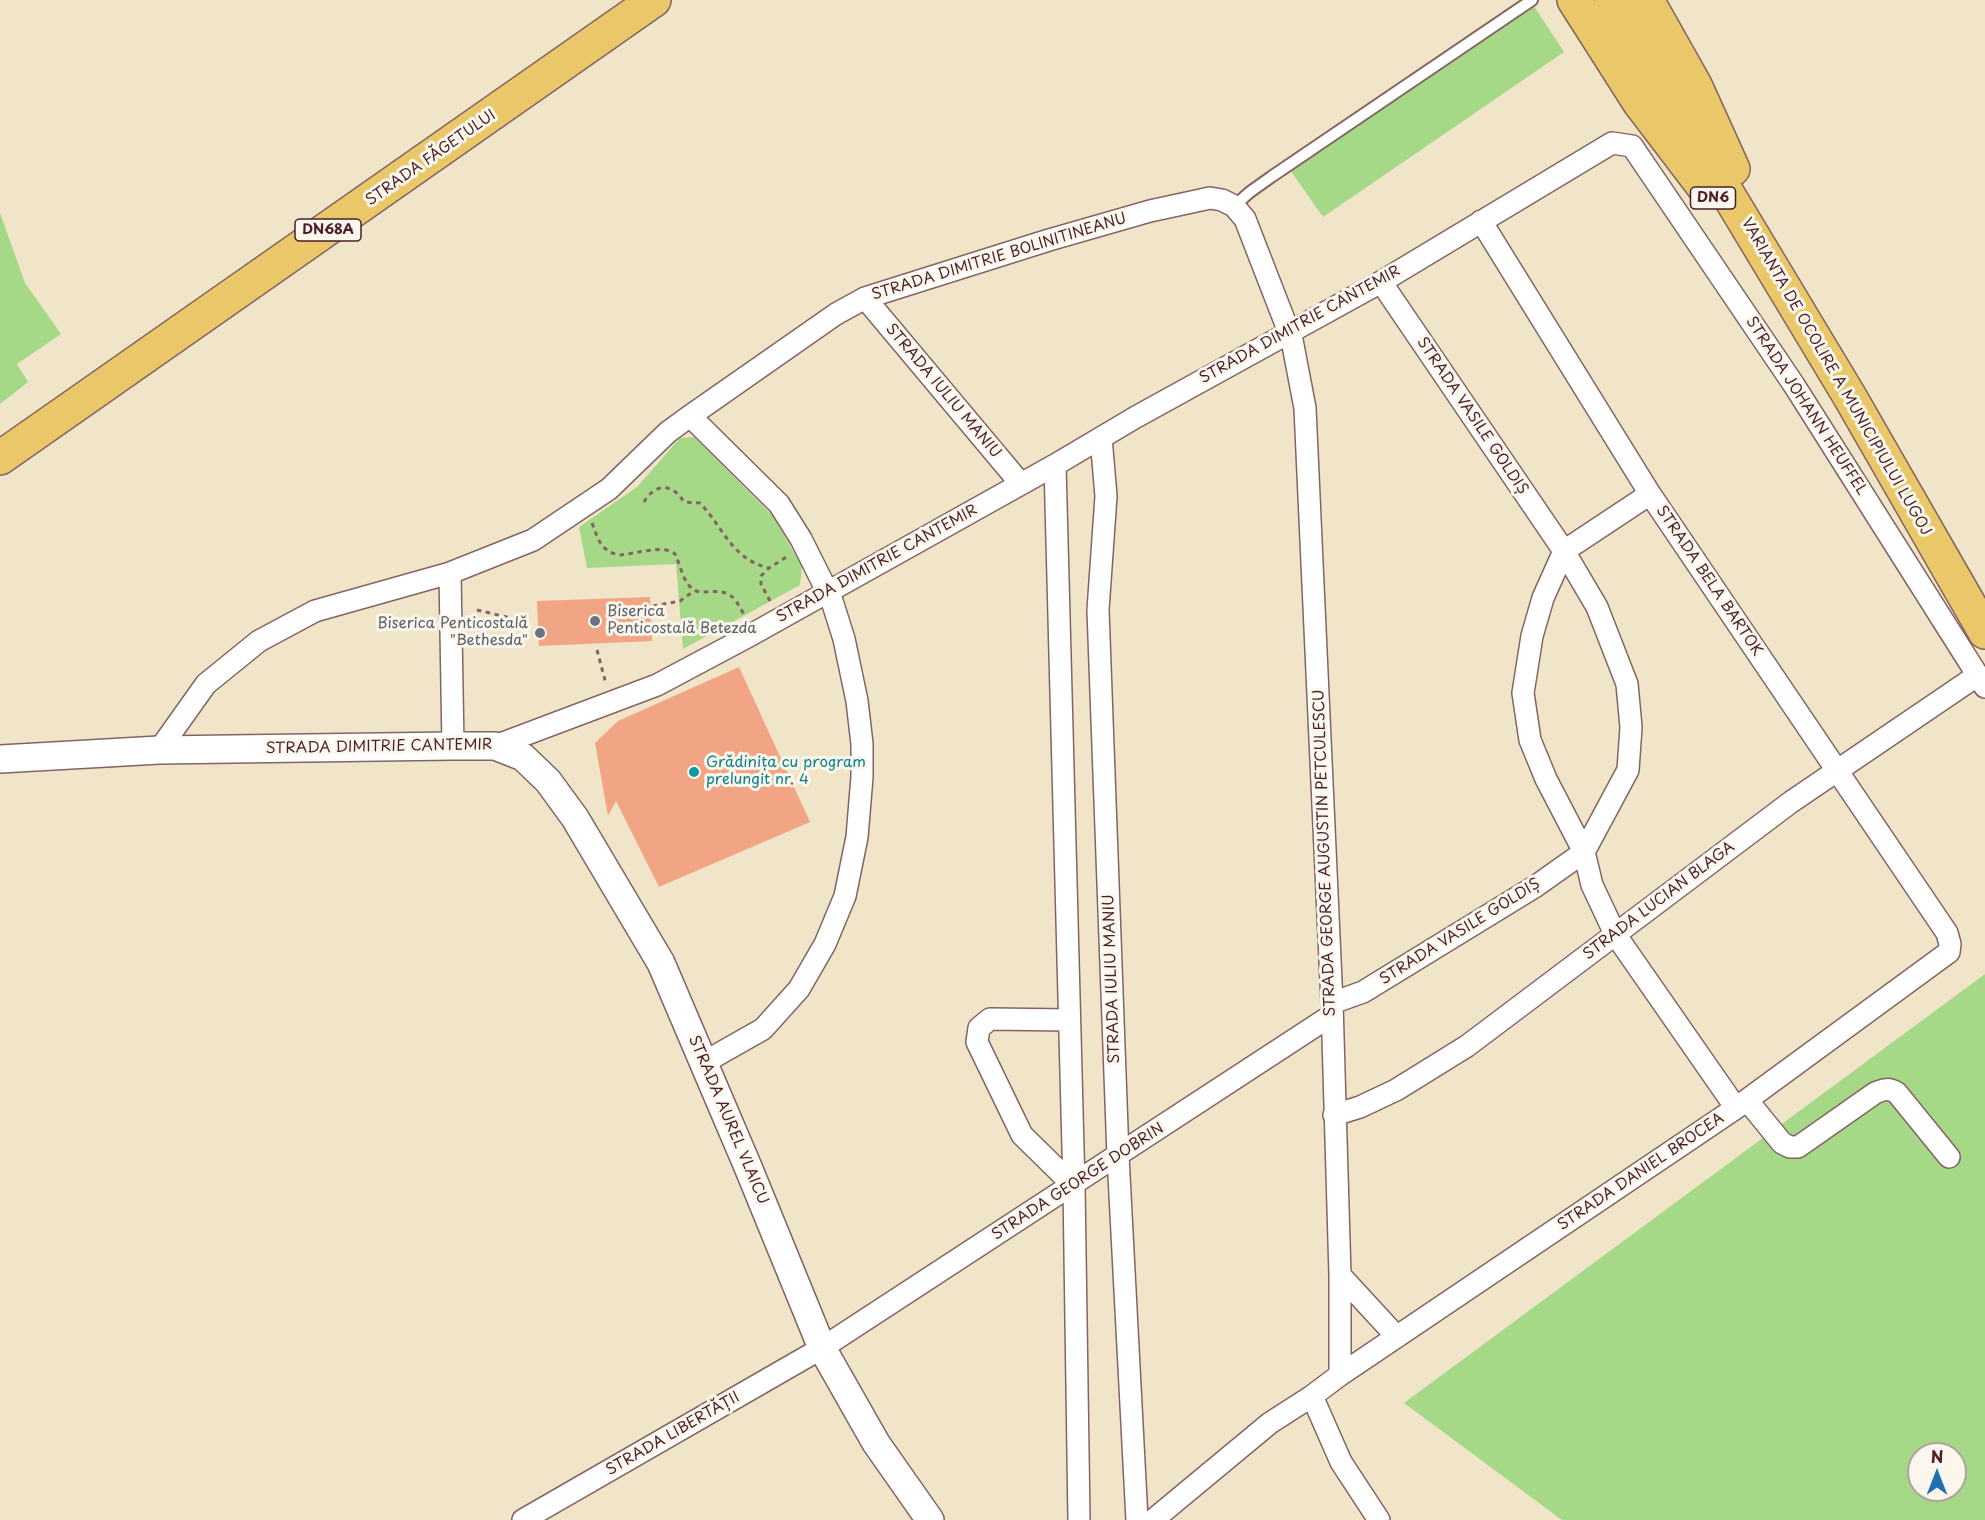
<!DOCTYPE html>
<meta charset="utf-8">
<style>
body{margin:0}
#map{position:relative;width:1985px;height:1520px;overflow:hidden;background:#f0e5c8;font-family:"Playpen Sans",sans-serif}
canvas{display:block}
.north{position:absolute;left:1907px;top:1442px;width:60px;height:60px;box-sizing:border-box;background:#fbf7ec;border:2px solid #b4a19f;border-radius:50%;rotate:0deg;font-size:16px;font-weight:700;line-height:24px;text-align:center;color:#4a1f2b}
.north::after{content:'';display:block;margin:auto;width:21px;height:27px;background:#1f6fb2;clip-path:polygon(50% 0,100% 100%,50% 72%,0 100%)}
</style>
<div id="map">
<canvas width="1985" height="1520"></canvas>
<div class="north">N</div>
</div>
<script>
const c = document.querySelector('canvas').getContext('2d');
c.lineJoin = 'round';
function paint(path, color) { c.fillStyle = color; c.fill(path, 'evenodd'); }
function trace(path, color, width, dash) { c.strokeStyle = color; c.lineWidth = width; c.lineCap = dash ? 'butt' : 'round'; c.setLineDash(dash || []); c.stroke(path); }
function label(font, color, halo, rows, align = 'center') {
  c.font = font + ' "Playpen Sans",sans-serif'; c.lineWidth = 6; c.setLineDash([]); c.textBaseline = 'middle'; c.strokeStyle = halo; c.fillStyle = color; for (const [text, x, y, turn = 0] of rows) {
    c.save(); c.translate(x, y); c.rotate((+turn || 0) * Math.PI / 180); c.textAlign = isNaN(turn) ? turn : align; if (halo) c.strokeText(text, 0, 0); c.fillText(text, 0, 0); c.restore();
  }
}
paint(new Path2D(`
 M1532 3 1564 52 1323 217 1290 170Z
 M0 213 25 283 61 334 17 364 28 382 0 404Z
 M694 437 772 515 802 566 800 585 683 649 676 564 587 568 579 527 637 487 680 438Z
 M1985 974V1520H1562L1404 1403ZM1919 1454H1955V1490H1919Z`), '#a5d887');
paint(new Path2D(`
 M650 597 652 641 539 646 537 601Z
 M739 667 810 822 659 887 616 801 608 816 595 743 618 721Z`), '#f2a584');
const service = new Path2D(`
 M1234 206 1250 192 1271 177 1532 0`);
const minor = new Path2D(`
 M865 298 1021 484
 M690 416 779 504 801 539 832 601 844 639 857 701 862 744V777L857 837 845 896 825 944 799 989 763 1029 703 1063
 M1101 438 1106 496 1098 610 1118 1156 1137 1520
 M1055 465 1074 1186 1079 1520
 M1650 494 1564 551 1543 598 1532 636 1523 693 1530 740 1546 779 1584 852 1592 885 1615 934 1736 1108
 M450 573 453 746
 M495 746 657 685 749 636 1055 465 1136 417 1381 282 1612 143 1632 146 1794 385 1985 687
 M159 750 206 684 259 641 315 611 450 573 533 540 609 489 668 432 690 416 836 314 865 298 1049 240 1150 211 1210 198 1222 200 1234 206 1245 219 1292 340 1305 408 1332 1003 1340 1275V1375
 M1332 1003 1363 992 1536 886 1584 852 1628 770 1631 727 1627 684 1597 607 1564 551 1381 282
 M1069 1020 990 1019 979 1028 977 1042 1022 1135 1074 1186
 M1747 1100 1782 1143 1790 1147H1798L1875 1093C1884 1089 1889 1088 1897 1093L1949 1157
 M1334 1115 1360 1107 1396 1090 1467 1046 1791 802 1978 675
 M1340 1275 1397 1337
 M1312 1396 1341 1462 1379 1520
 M523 1520 822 1348 1332 1015
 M1153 1520 1270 1423 1312 1396 1340 1375 1736 1108 1949 952 1950 944 1947 933 1650 494 1481 221`);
const tertiary = new Path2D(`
 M0 759 159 750 453 746H495L523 757 548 781 575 818 661 963 748 1167 822 1348 876 1443 930 1520`);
const primary = new Path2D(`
 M0 458 654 0`);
const trunk = new Path2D(`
 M1574 0 1639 102 1703 186
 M1611 0 1850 397 1985 632
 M1647 0 1695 85 1733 169`);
trace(service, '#846462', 14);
trace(minor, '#846462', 24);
trace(tertiary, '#846462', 30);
trace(primary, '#846462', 36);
trace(trunk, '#846462', 36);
trace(new Path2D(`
 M644 502C650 491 662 483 674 491 679 494 681 499 685 502L700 503C724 528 731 559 769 568
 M592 523C598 539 601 552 620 555 635 554 664 544 675 554 682 568 684 593 704 592 712 592 720 590 728 594 737 598 740 610 745 615
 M770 601 761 584V576L769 568 788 556
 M653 606 680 601 694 591
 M477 610 515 619
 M597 650 606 684`), '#846462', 3, [4.5, 4.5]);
trace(service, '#fff', 10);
trace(minor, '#fff', 21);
trace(tertiary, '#fff', 27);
trace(primary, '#eac769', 33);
trace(trunk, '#eac769', 33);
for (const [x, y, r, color] of [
 [595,621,6,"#6b7280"],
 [540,633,6,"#6b7280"],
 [694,772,6,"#0f9aa8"]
]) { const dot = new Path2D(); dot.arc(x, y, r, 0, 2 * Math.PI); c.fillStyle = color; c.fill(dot); trace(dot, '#fbf7ec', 2); }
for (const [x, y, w] of [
 [1713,198,45],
 [328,230,66]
]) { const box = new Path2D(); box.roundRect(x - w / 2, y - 11, w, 22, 4.5); c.fillStyle = '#fbf7ec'; c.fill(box); trace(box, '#4a1f2b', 1.5); }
label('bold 14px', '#4a1f2b', null, [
 ["DN6",1713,198],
 ["DN68A",328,230]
]);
label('15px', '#4a1f2b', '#fbf7ec', [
 ["STRADA FĂGETULUI",431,158,-35],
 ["STRADA DIMITRIE BOLINITINEANU",999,257,-17],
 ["STRADA DIMITRIE CANTEMIR",1300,325,-29],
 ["VARIANTA DE OCOLIRE A MUNICIPIULUI LUGOJ",1836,377,60],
 ["STRADA IULIU MANIU",943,391,50],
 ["STRADA JOHANN HEUFFEL",1806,406,57],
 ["STRADA VASILE GOLDIȘ",1472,416,56],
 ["STRADA DIMITRIE CANTEMIR",877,564,-29],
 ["STRADA BELA BARTOK",1709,581,56],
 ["STRADA DIMITRIE CANTEMIR",379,747,-1],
 ["STRADA GEORGE AUGUSTIN PETCULESCU",1325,853,-92],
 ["STRADA LUCIAN BLAGA",1659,901,-37],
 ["STRADA VASILE GOLDIȘ",1460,932,-32],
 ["STRADA IULIU MANIU",1112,979,-92],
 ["STRADA AUREL VLAICU",728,1120,67],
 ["STRADA DANIEL BROCEA",1641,1172,-34],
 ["STRADA GEORGE DOBRIN",1078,1182,-33],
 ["STRADA LIBERTĂȚII",673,1434,-30]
]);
label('15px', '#5b616d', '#fbf7ec', [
 ["Biserica",607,612],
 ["Penticostală Betezda",607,629],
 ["Biserica Penticostală",528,624,"right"],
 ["\"Bethesda\"",528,641,"right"]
], 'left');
label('15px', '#0d838f', '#fbf7ec', [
 ["Grădinița cu program",706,763],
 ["prelungit nr. 4",706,780]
], 'left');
</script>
